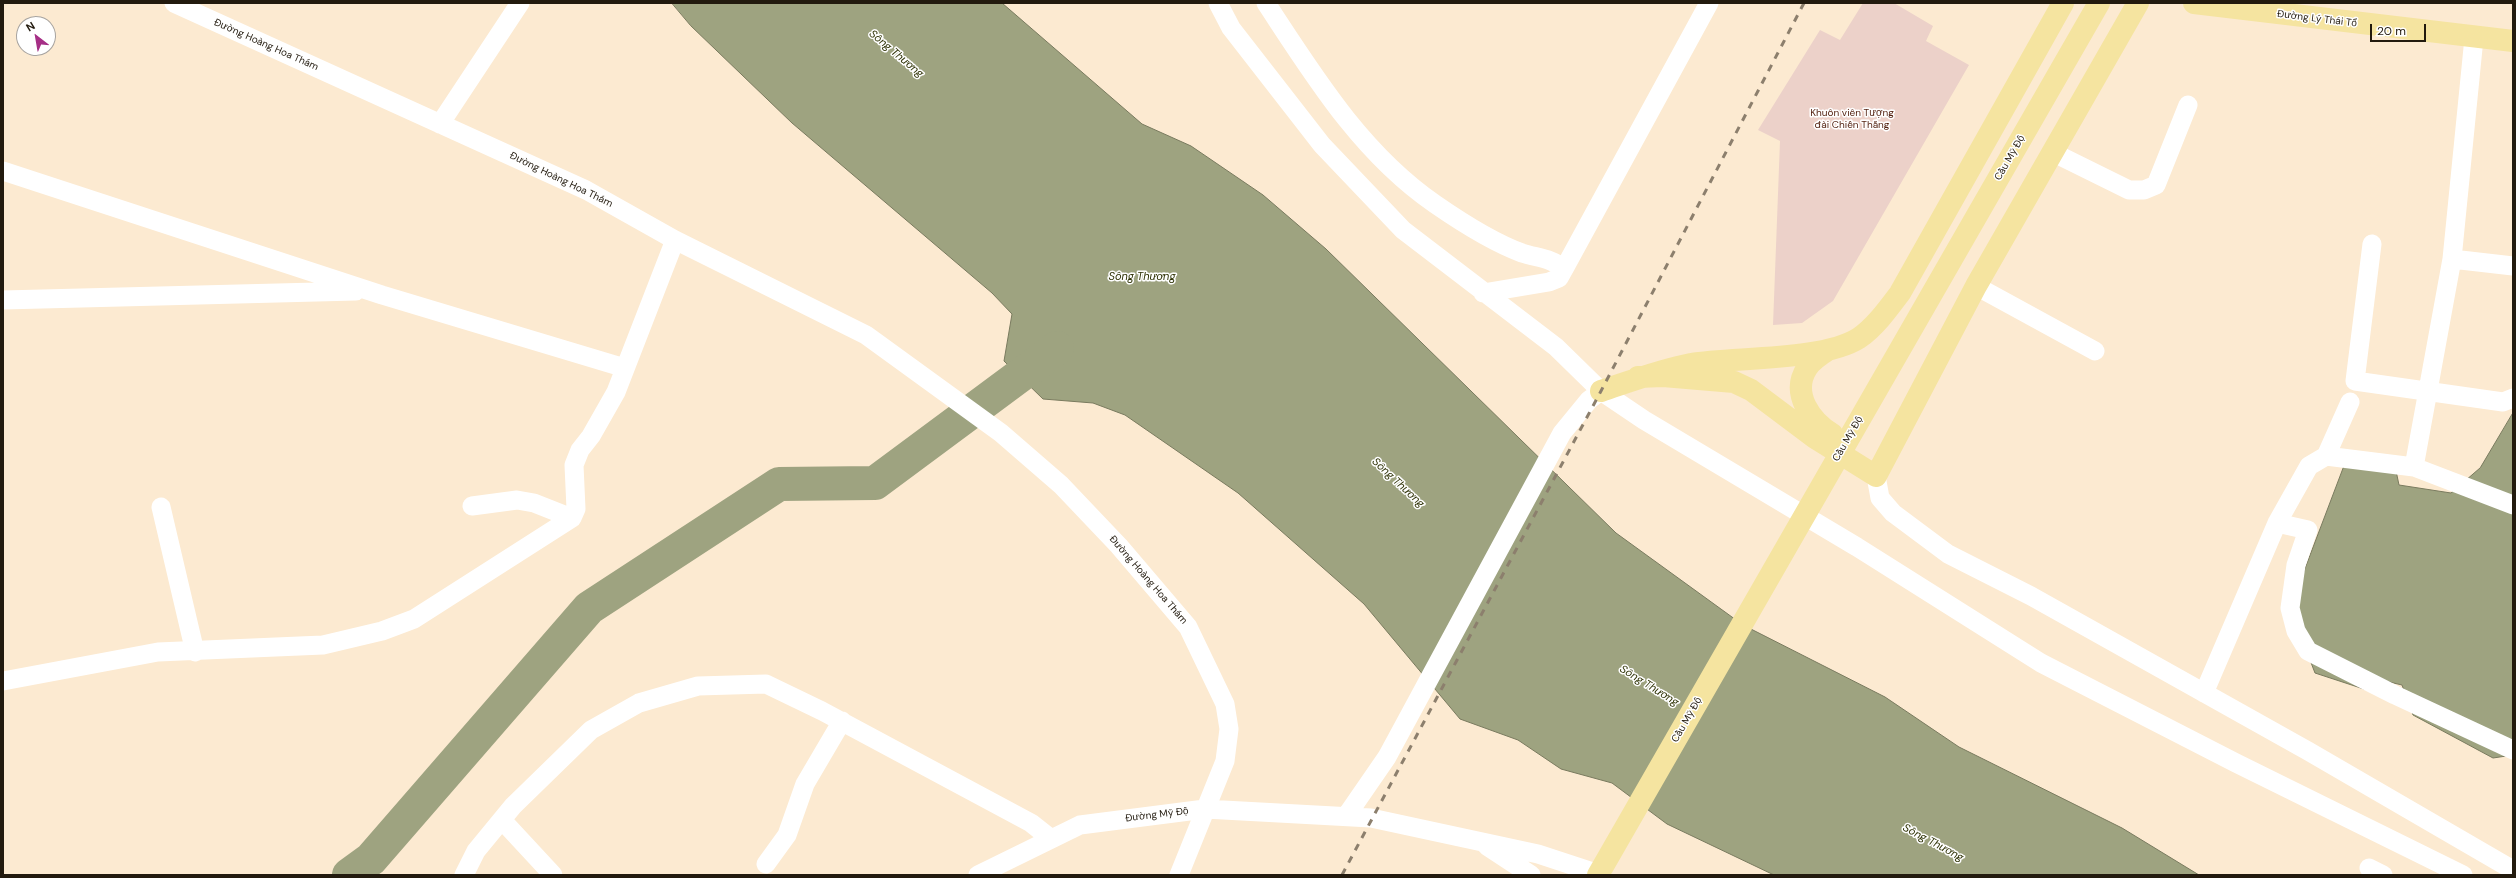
<!DOCTYPE html>
<meta charset="utf-8">
<style>
body{margin:0}
#map{position:relative;width:2516px;height:878px;overflow:hidden;background:#fcead1;font-family:"DM Sans",sans-serif}
canvas{display:block}
.frame{position:absolute;inset:0;border:4px solid #221a0e;pointer-events:none}
.north{position:absolute;left:16px;top:16px;width:40px;height:40px;box-sizing:border-box;background:#fff;border:1px solid #a7a39f;border-radius:50%;rotate:329deg;font-size:11px;font-weight:700;line-height:16px;text-align:center;color:#221a0e}
.north::after{content:'';display:block;margin:auto;width:14px;height:18px;background:#a62f86;clip-path:polygon(50% 0,100% 100%,50% 72%,0 100%)}
.scale{position:absolute;left:2370px;top:24px;width:56px;height:18px;box-sizing:border-box;border:2px solid #221a0e;border-top:0;padding-left:5px;font-size:12px;line-height:14px;white-space:nowrap;color:#221a0e;-webkit-text-stroke:3px #fff;paint-order:stroke}
</style>
<div id="map">
<canvas width="2516" height="878"></canvas>
<div class="frame"></div>
<div class="north">N</div>
<div class="scale">20 m</div>
</div>
<script>
const c = document.querySelector('canvas').getContext('2d');
c.lineJoin = 'round';
function paint(path, color) { c.fillStyle = color; c.fill(path, 'evenodd'); }
function trace(path, color, width, dash) { c.strokeStyle = color; c.lineWidth = width; c.lineCap = dash ? 'butt' : 'round'; c.setLineDash(dash || []); c.stroke(path); }
function label(font, color, halo, rows, align = 'center') {
  c.font = font + ' "DM Sans",sans-serif'; c.lineWidth = 3; c.setLineDash([]); c.textBaseline = 'middle'; c.strokeStyle = halo; c.fillStyle = color; for (const [text, x, y, turn = 0] of rows) {
    c.save(); c.translate(x, y); c.rotate((+turn || 0) * Math.PI / 180); c.textAlign = isNaN(turn) ? turn : align; if (halo) c.strokeText(text, 0, 0); c.fillText(text, 0, 0); c.restore();
  }
}
paint(new Path2D(`
 M1863 3H1894L1933 26 1926 41 1969 65 1833 301 1802 323 1773 325 1780 141 1758 130 1820 30 1840 40Z`), '#ecd1c9');
const water = new Path2D(`
 M672 3H1002L1142 124 1191 146 1263 195 1326 249 1616 533 1743 625 1885 697 1959 747 2122 828 2199 875H1774L1667 824 1612 783 1561 769 1518 740 1460 719 1364 604 1238 493 1125 415 1093 403 1043 399 1004 361 1012 314 992 293 792 123 691 26Z
 M2513 413V755L2493 758 2413 715 2402 685 2381 680 2373 692 2315 673 2290 608 2345 463 2395 466 2399 485 2451 493 2480 468Z`);
paint(water, '#9ea380');
trace(water, '#797a5e', 1);
trace(new Path2D(`
 M349 875 371 859 589 608 779 484 875 483 1057 348`), '#9ea380', 34);
trace(new Path2D(`
 M174 3 586 190 675 240 866 335 1001 433 1061 485 1119 546 1188 627 1225 704 1229 729 1225 761 1179 875
 M1218 3 1231 28 1322 145 1403 230 1556 347 1601 391 1644 420 1857 547 2041 663 2236 763 2463 875
 M1266 3C1314 76 1361 153 1435 204 1461 222 1492 242 1522 253 1537 258 1552 258 1564 269L1559 278 1549 282 1483 293
 M440 124 520 3
 M2052 152 2129 190H2144L2156 185 2188 105
 M3 171 382 295 625 368
 M2372 244 2355 381 2503 402 2513 398
 M2452 259 2513 266
 M1564 269 1709 3
 M1976 286 2095 351
 M3 300 356 291
 M2326 456 2350 402
 M2414 467 2452 259 2474 38
 M1876 476 1880 498 1893 513 1948 554 2031 596 2308 751 2513 870
 M472 506 517 500 534 503 572 518
 M161 507 195 652
 M2277 523 2308 530 2296 565 2290 608 2296 631 2308 651 2395 695 2513 750
 M3 681 158 652 323 645 382 631 414 619 572 518 576 509 574 465 580 450 591 436 616 392 675 240
 M2204 693 2277 523 2309 466 2326 456 2414 467 2513 505
 M1347 815 1387 757 1562 433 1589 400 1601 391
 M502 820 553 875
 M1487 846 1531 875
 M766 864 787 835 805 784 842 721
 M2369 868 2383 875
 M464 875 476 851 513 806 591 730 639 703 698 686 766 684 822 711 1031 823 1050 838
 M978 875 1080 825 1205 809 1371 818 1538 854 1602 875`), '#fff', 19);
trace(new Path2D(`
 M2194 3 2513 41
 M1828 350C1820 355 1812 360 1807 368 1790 394 1812 422 1832 434
 M1638 377 1663 376 1734 382 1751 390 1815 438 1876 476 1976 286 2138 3
 M1601 391C1631 381 1660 370 1691 364 1735 357 1823 361 1859 338 1875 327 1888 309 1900 293L2063 3
 M1598 875 2099 3`), '#f5e4a0', 22);
trace(new Path2D(`
 M1342 875 1601 391 1804 3`), '#8c7f6d', 3, [7, 7]);
label('10px', '#221a0e', '#fff', [
 ["Đường Lý Thái Tổ",2317,19,7],
 ["Đường Hoàng Hoa Thám",266,45,24],
 ["Cầu Mỹ Độ",2010,158,-60],
 ["Đường Hoàng Hoa Thám",561,180,26],
 ["Cầu Mỹ Độ",1848,439,-60],
 ["Đường Hoàng Hoa Thám",1148,580,49],
 ["Cầu Mỹ Độ",1687,720,-60],
 ["Đường Mỹ Độ",1157,815,-7]
]);
label('10px', '#511f0e', '#fff', [
 ["Khuôn viên Tượng",1852,113],
 ["đài Chiến Thắng",1852,125]
]);
label('italic 11px', '#2e3205', '#fff', [
 ["Sông Thương",896,54,40],
 ["Sông Thương",1142,277],
 ["Sông Thương",1398,483,43],
 ["Sông Thương",1649,686,32],
 ["Sông Thương",1933,843,28]
]);
</script>
